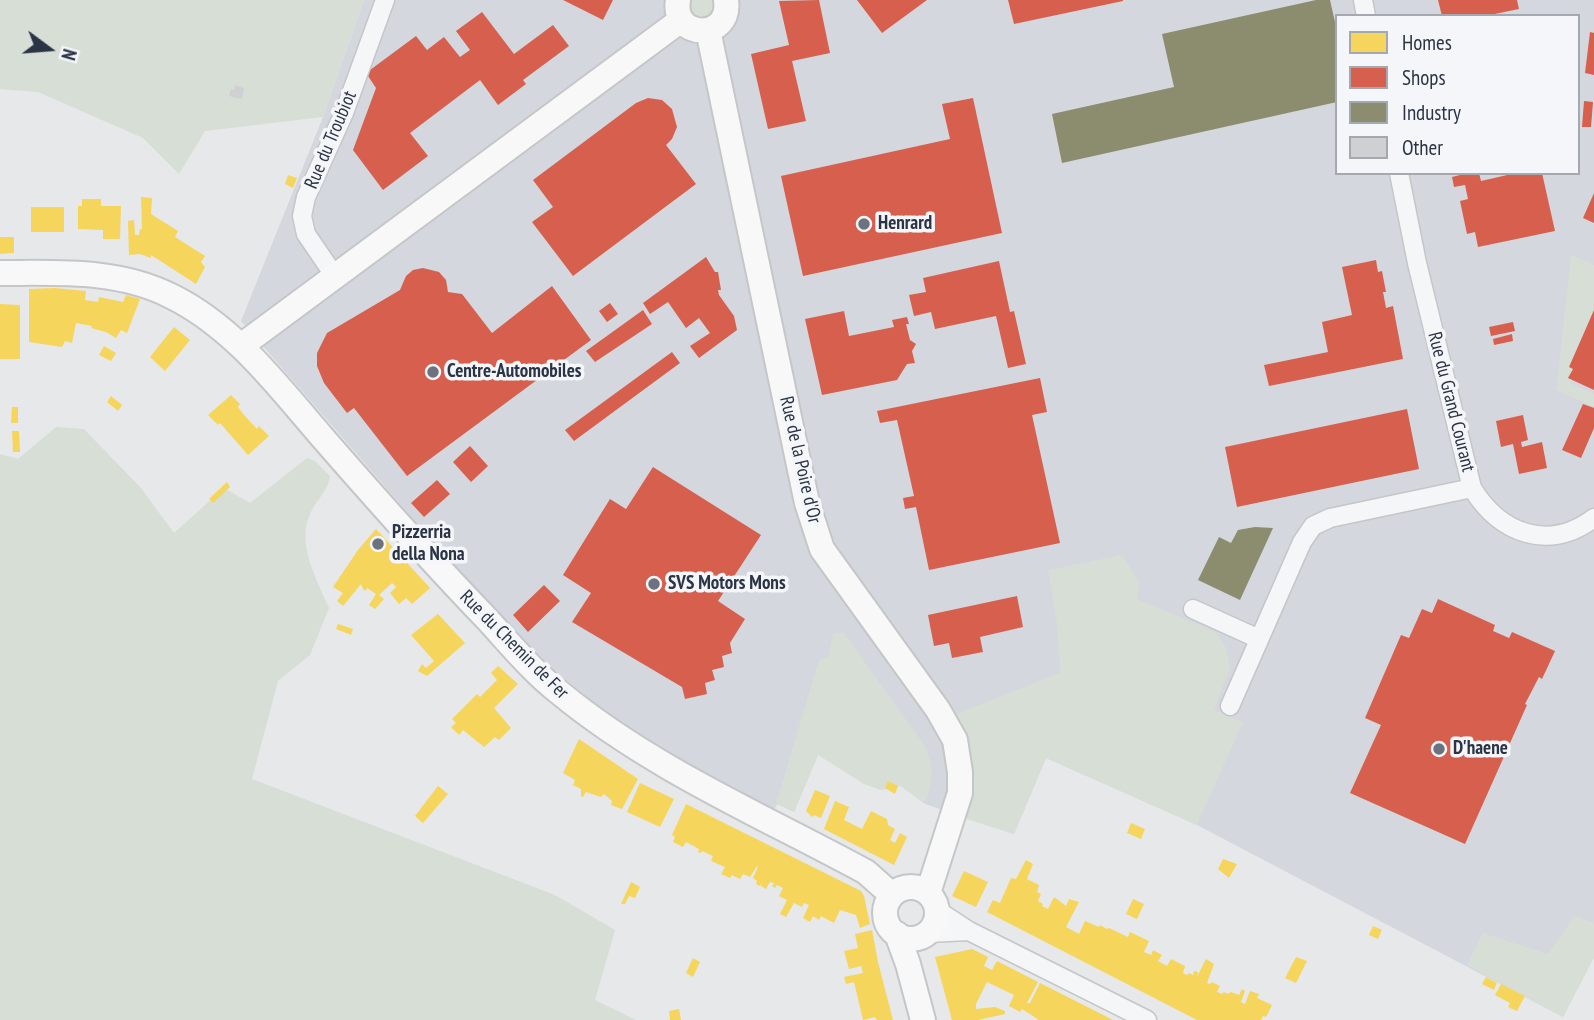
<!DOCTYPE html>
<style>
body{margin:0}
#map{position:relative;width:1594px;height:1020px;overflow:hidden;background:#e6e8ea;font-family:"PT Sans Narrow",sans-serif}
canvas{display:block}
.legend{position:absolute;left:1335px;top:14px;width:245px;height:161px;box-sizing:border-box;background:#f4f6f9;border:2px solid #a4a8b1;margin:0;padding:9px 12px;list-style:none;font-size:21px;color:#2b3445}
.legend li{display:flex;align-items:center;gap:14px;height:35px}
.legend b{width:35px;border:2px solid #a4a8b1}
.north{position:absolute;left:14px;top:14px;width:70px;height:70px;-webkit-text-stroke:5px #f4f6f9;paint-order:stroke;rotate:106deg;font-size:19px;font-weight:700;line-height:28px;text-align:center;color:#2b3445}
.north::after{content:'';display:block;margin:auto;width:24px;height:32px;background:#2b3445;clip-path:polygon(50% 0,100% 100%,50% 72%,0 100%)}
</style>
<div id="map">
<canvas width="1594" height="1020"></canvas>
<ul class="legend">
<li><b style="height:19px;background:#f6d55c"></b>Homes</li>
<li><b style="height:19px;background:#d6604d"></b>Shops</li>
<li><b style="height:19px;background:#8c8c6e"></b>Industry</li>
<li><b style="height:19px;background:#ced0d3"></b>Other</li>
</ul>
<div class="north">N</div>
</div>
<script>
const c = document.querySelector('canvas').getContext('2d');
c.lineJoin = 'round';
function paint(path, color) { c.fillStyle = color; c.fill(path, 'evenodd'); }
function trace(path, color, width, dash) { c.strokeStyle = color; c.lineWidth = width; c.lineCap = dash ? 'butt' : 'round'; c.setLineDash(dash || []); c.stroke(path); }
function label(font, color, halo, rows, align = 'center') {
  c.font = font + ' "PT Sans Narrow",sans-serif'; c.lineWidth = 7; c.setLineDash([]); c.textBaseline = 'middle'; c.strokeStyle = halo; c.fillStyle = color; for (const [text, x, y, turn = 0] of rows) {
    c.save(); c.translate(x, y); c.rotate((+turn || 0) * Math.PI / 180); c.textAlign = isNaN(turn) ? turn : align; if (halo) c.strokeText(text, 0, 0); c.fillText(text, 0, 0); c.restore();
  }
}
paint(new Path2D(`
 M364 0H1594V957L1563 1017 1197 825 1046 758 1014 834 925 804 901 786 818 755 794 812 777 804 774 811 672 754 604 711 558 673 495 613 241 321 323 117ZM1337 16H1578V173H1337Z`), '#d4d7dd');
paint(new Path2D(`
 M0 0H364L323 117 205 131 179 174 143 138 38 92 0 89Z
 M691 0H714L715 7 709 17 700 18 691 11Z
 M1571 255 1594 265V331L1570 383 1594 394V407L1556 390Z
 M56 427 84 429 141 488 174 533 224 488 250 503 307 458 315 461 330 476C329 490 315 501 310 514 296 544 317 580 329 608L310 655 278 681 252 779 555 895 615 930 595 1000 636 1020H0V454L18 459Z
 M1122 555 1140 583 1137 599 1216 632 1227 649 1230 669 1214 710 1243 722 1197 825 1046 758 1014 834 967 819 973 795 972 756 956 714 1060 673 1057 624 1048 570Z
 M833 633H844L925 746C935 770 933 781 925 804L901 786 881 790 864 784 818 755 794 812 776 803 819 660 829 656Z
 M1574 916 1594 923V957L1563 1017 1467 965 1483 933 1548 954Z`), '#d6ded6');
paint(new Path2D(`
 M288 175 297 178 293 188 285 184Z
 M141 197 152 198 151 214 178 231 175 237 205 256 201 262 205 267 196 284 151 255V258L140 254 129 255 128 221 134 220 135 235H139L140 229H142Z
 M82 199H101V206H121L120 239H103V230L78 229V206H82Z
 M31 207H64V232H31Z
 M0 237H14V253L0 254Z
 M55 288 86 291 85 300 98 302 99 297 123 302 126 295 140 299 127 333 121 330 116 338 106 332 91 328 92 326 76 323 72 343 65 341 62 347 29 342V289Z
 M0 304 20 305V359H0Z
 M174 327 190 340 165 371 150 357Z
 M104 346 116 353 111 361 99 355Z
 M231 395 240 404 238 407 244 415 257 429 259 426 269 436 248 455 220 423 218 425 208 415Z
 M111 396 122 405 118 411 107 402Z
 M12 407H18V423H11Z
 M12 431H19L20 452H13Z
 M227 482 230 487 213 503 209 499Z
 M376 529 430 588 412 604 406 598 399 604 390 593 396 587 392 583 379 595 384 599 375 609 369 605 376 594 367 588 366 591 363 589 361 584 343 606 337 601 343 593 333 587 358 550Z
 M438 614 465 643 427 676 418 671 422 664 426 668 434 661 411 635Z
 M338 624 353 629 351 635 336 629Z
 M498 666 518 684 494 708 511 728 499 740 495 737 484 747 463 730 459 735 451 727 456 723 452 719 477 694 480 697 497 680 491 673Z
 M579 739 638 779 622 809 611 805 612 801 604 794 601 797 586 792 583 797 581 796V789L573 785 575 780 563 773Z
 M888 781 898 786 895 794 885 788Z
 M640 783 674 799 660 827 627 812Z
 M438 786 448 794 423 823 415 816Z
 M815 790 830 796 821 818 814 815 812 817 806 811Z
 M835 801 849 807 844 820 862 829 871 811 887 819 888 825 895 829 890 840 895 843 900 833 907 837 894 865 824 829Z
 M686 804 861 891 864 896 870 924 860 928 856 915 840 910 834 923 821 916 819 920 813 916 810 922 803 918 809 905 804 903 802 907 794 903 786 917 780 914 787 900 779 896 783 888 777 885 775 888 772 886 774 883 770 882 766 889 761 886 762 883 760 886 756 884 757 881 753 878 758 867 757 866 750 877 743 874 740 879 732 875 730 878 721 874 725 867 711 861 713 856 702 851 701 853 698 852 699 849 686 842 683 847 673 842 675 837 672 835Z
 M1131 823 1145 829 1141 839 1127 833Z
 M1223 859 1237 864 1229 878 1218 869Z
 M1026 860 1033 864 1027 879 1039 885 1037 892 1041 894 1038 901 1043 904 1042 906 1048 909 1054 897 1066 906 1069 899 1079 902 1066 927 1079 934 1085 921 1099 927 1100 925 1107 929 1109 928 1128 937 1130 932 1149 941 1144 952 1151 955 1153 950 1162 955 1158 961 1167 966 1171 959 1185 966 1183 973 1187 975 1189 973 1193 975 1194 971 1198 972 1197 977 1206 959 1214 964 1207 983 1210 984 1212 982 1220 986 1217 992 1222 994 1224 992 1228 994 1231 992 1239 995 1242 989 1245 991 1241 1002 1245 1004 1250 991 1259 994 1257 998 1272 1005 1266 1017 1263 1016 1261 1020H1197L987 912 993 900 1000 903 1011 878 1016 879Z
 M964 871 988 882 976 907 952 896Z
 M631 882 640 887 635 898 629 896 625 904H621Z
 M1133 899 1144 904 1137 919 1126 914Z
 M1373 926 1382 930 1378 939 1369 935Z
 M872 930 878 962 893 1020H877L875 1017 863 1020 854 982 846 984 844 977 863 973 861 966 849 969 844 951 858 948 855 934Z
 M972 949 988 957 984 966 992 970 997 961 1038 982 1027 1003H1030L1040 983 1113 1020H1039L1022 1009 1020 1012 1009 1006 1014 995 987 982 976 1004V1009L995 1007 1005 1011V1014L978 1020H952L935 957Z
 M1296 957 1307 961 1296 983 1285 978Z
 M693 958 700 962 693 977 686 973Z
 M1486 977 1497 983 1494 990 1482 984Z
 M1501 984 1525 996 1517 1011 1508 1007 1510 1003 1495 995Z
 M679 1009 681 1020H670L669 1011Z`), '#f6d55c');
paint(new Path2D(`
 M563 0H613L603 20Z
 M819 0 830 53 792 61 806 121 768 129 751 54 789 45 779 1Z
 M857 0H927L882 33Z
 M1008 0H1123V1L1014 24Z
 M1438 0H1517L1519 9 1485 16H1442Z
 M482 12 514 54 553 25 569 46 523 80 526 84 498 105 480 80 410 133 428 156 383 190 353 150 376 88 366 73 416 36 427 50 444 37 460 57 470 50 456 31Z
 M1590 32 1594 33V75L1585 73Z
 M648 98 662 100 672 109 677 127 672 139 666 145 696 184 573 276 532 222 553 207 533 180 636 103Z
 M973 98 1002 233 803 276 781 176 950 139 942 104Z
 M1584 101 1593 102 1591 127H1582Z
 M1468 173H1479L1481 181 1516 173H1542L1555 231 1478 247 1475 232 1467 234 1460 201 1468 199 1465 185 1454 187 1452 177Z
 M1594 193V223L1583 218Z
 M706 257 715 272H718L721 290H718L719 295 734 316 737 330 699 358 690 346 710 333 699 318 686 328 668 302 650 314 643 303Z
 M1376 260 1378 272 1382 271 1386 292H1383L1386 308 1393 306 1403 359 1269 386 1264 365 1328 352 1322 322 1352 315 1342 267Z
 M999 261 1010 312 1014 311 1026 364 1008 368 996 316 935 329 931 312 914 316 909 295 926 292 923 278Z
 M423 268 439 272 446 280 448 292 462 294 492 333 552 286 591 340 407 476 354 408 347 413 324 383 317 366V353L327 333 400 290 406 276 413 270Z
 M610 303 618 314 607 322 599 311Z
 M643 310 652 324 595 362 586 351Z
 M1594 310V390L1568 378 1573 369 1569 367Z
 M844 311 849 336 894 327 892 320 907 317 909 324H906L910 340 916 344 912 351 915 363 907 364 897 380 822 395 805 319Z
 M1513 322 1515 331 1491 336 1489 327Z
 M1512 334 1513 341 1494 345 1493 339Z
 M672 352 680 363 574 441 565 430Z
 M1040 378 1047 412 1032 415 1060 543 929 570 916 507 905 509 903 498 914 496 897 420 880 423 877 411Z
 M1583 404 1594 408V428L1581 458 1562 450Z
 M1407 409 1419 469 1237 507 1225 447Z
 M1523 415 1528 440 1521 442 1522 447 1542 442 1547 468 1519 474 1513 444 1501 447 1496 421Z
 M470 446 488 466 471 482 453 462Z
 M653 467 761 535 718 601 745 619 730 643 732 653 722 656 724 667 712 670 715 680 705 683 707 694 685 699 682 687 572 622 591 593 563 575 610 499 626 509Z
 M437 480 450 494 424 517 411 503Z
 M544 585 560 601 528 632 513 615Z
 M1017 596 1023 627 980 637 983 652 952 658 949 643 934 646 928 615Z
 M1438 599 1495 625 1493 631 1509 638 1512 632 1555 651 1542 679 1539 677 1525 704 1527 705 1465 844 1350 793 1381 725 1365 718 1401 635 1409 638 1422 609 1432 613Z`), '#d6604d');
paint(new Path2D(`
 M1316 0H1330L1337 31V102L1062 163 1052 114 1174 87 1162 34Z
 M1255 527 1273 528 1240 600 1198 580 1219 537 1231 543 1238 530Z`), '#8c8c6e');
paint(new Path2D(`
 M235 85 244 88 242 99 229 96 231 89 234 90Z`), '#ced0d3');
const street = new Path2D(`
 M1363 0 1366 16
 M1399 173 1417 263 1472 488C1500 534 1549 552 1594 518
 M334 275 306 234 302 216 306 197 344 113 385 0
 M1193 609 1259 639
 M1230 706 1302 542 1313 526 1330 518 1472 488
 M937 910 969 931 1147 1020
 M928 933 969 931`);
const secondary = new Path2D(`
 M678 0C671 40 732 41 726 0
 M708 30 807 503 822 549 938 710 955 740 960 772V793L928 893
 M0 273C58 273 118 269 171 296 234 327 277 385 322 437 376 499 430 560 487 619 510 644 533 672 560 693 651 768 763 816 866 872L892 895
 M241 346 681 20
 M885 913a26 26 0 1 1 52 0a26 26 0 1 1-52 0Z
 M897 934 908 964 923 1020`);
trace(street, '#c4c6c8', 21);
trace(secondary, '#c4c6c8', 28);
trace(street, '#f5f6f7', 18);
trace(secondary, '#f8f8f8', 24);
for (const [x, y, r, color] of [
 [864,224,7,"#6c737f"],
 [433,372,7,"#6c737f"],
 [378,544,7,"#6c737f"],
 [654,584,7,"#6c737f"],
 [1439,749,7,"#6c737f"]
]) { const dot = new Path2D(); dot.arc(x, y, r, 0, 2 * Math.PI); c.fillStyle = color; c.fill(dot); trace(dot, '#f4f6f9', 2.5); }
label('19px', '#2b3445', '#f4f6f9', [
 ["Rue du Troubiot",331,140,-67],
 ["Rue du Grand Courant",1451,402,76],
 ["Rue de la Poire d'Or",800,460,77],
 ["Rue du Chemin de Fer",514,645,45]
]);
label('bold 19px', '#2b3445', '#f4f6f9', [
 ["Henrard",878,224],
 ["Centre-Automobiles",447,372],
 ["Pizzerria",392,533],
 ["della Nona",392,555],
 ["SVS Motors Mons",668,584],
 ["D'haene",1453,749]
], 'left');
</script>
